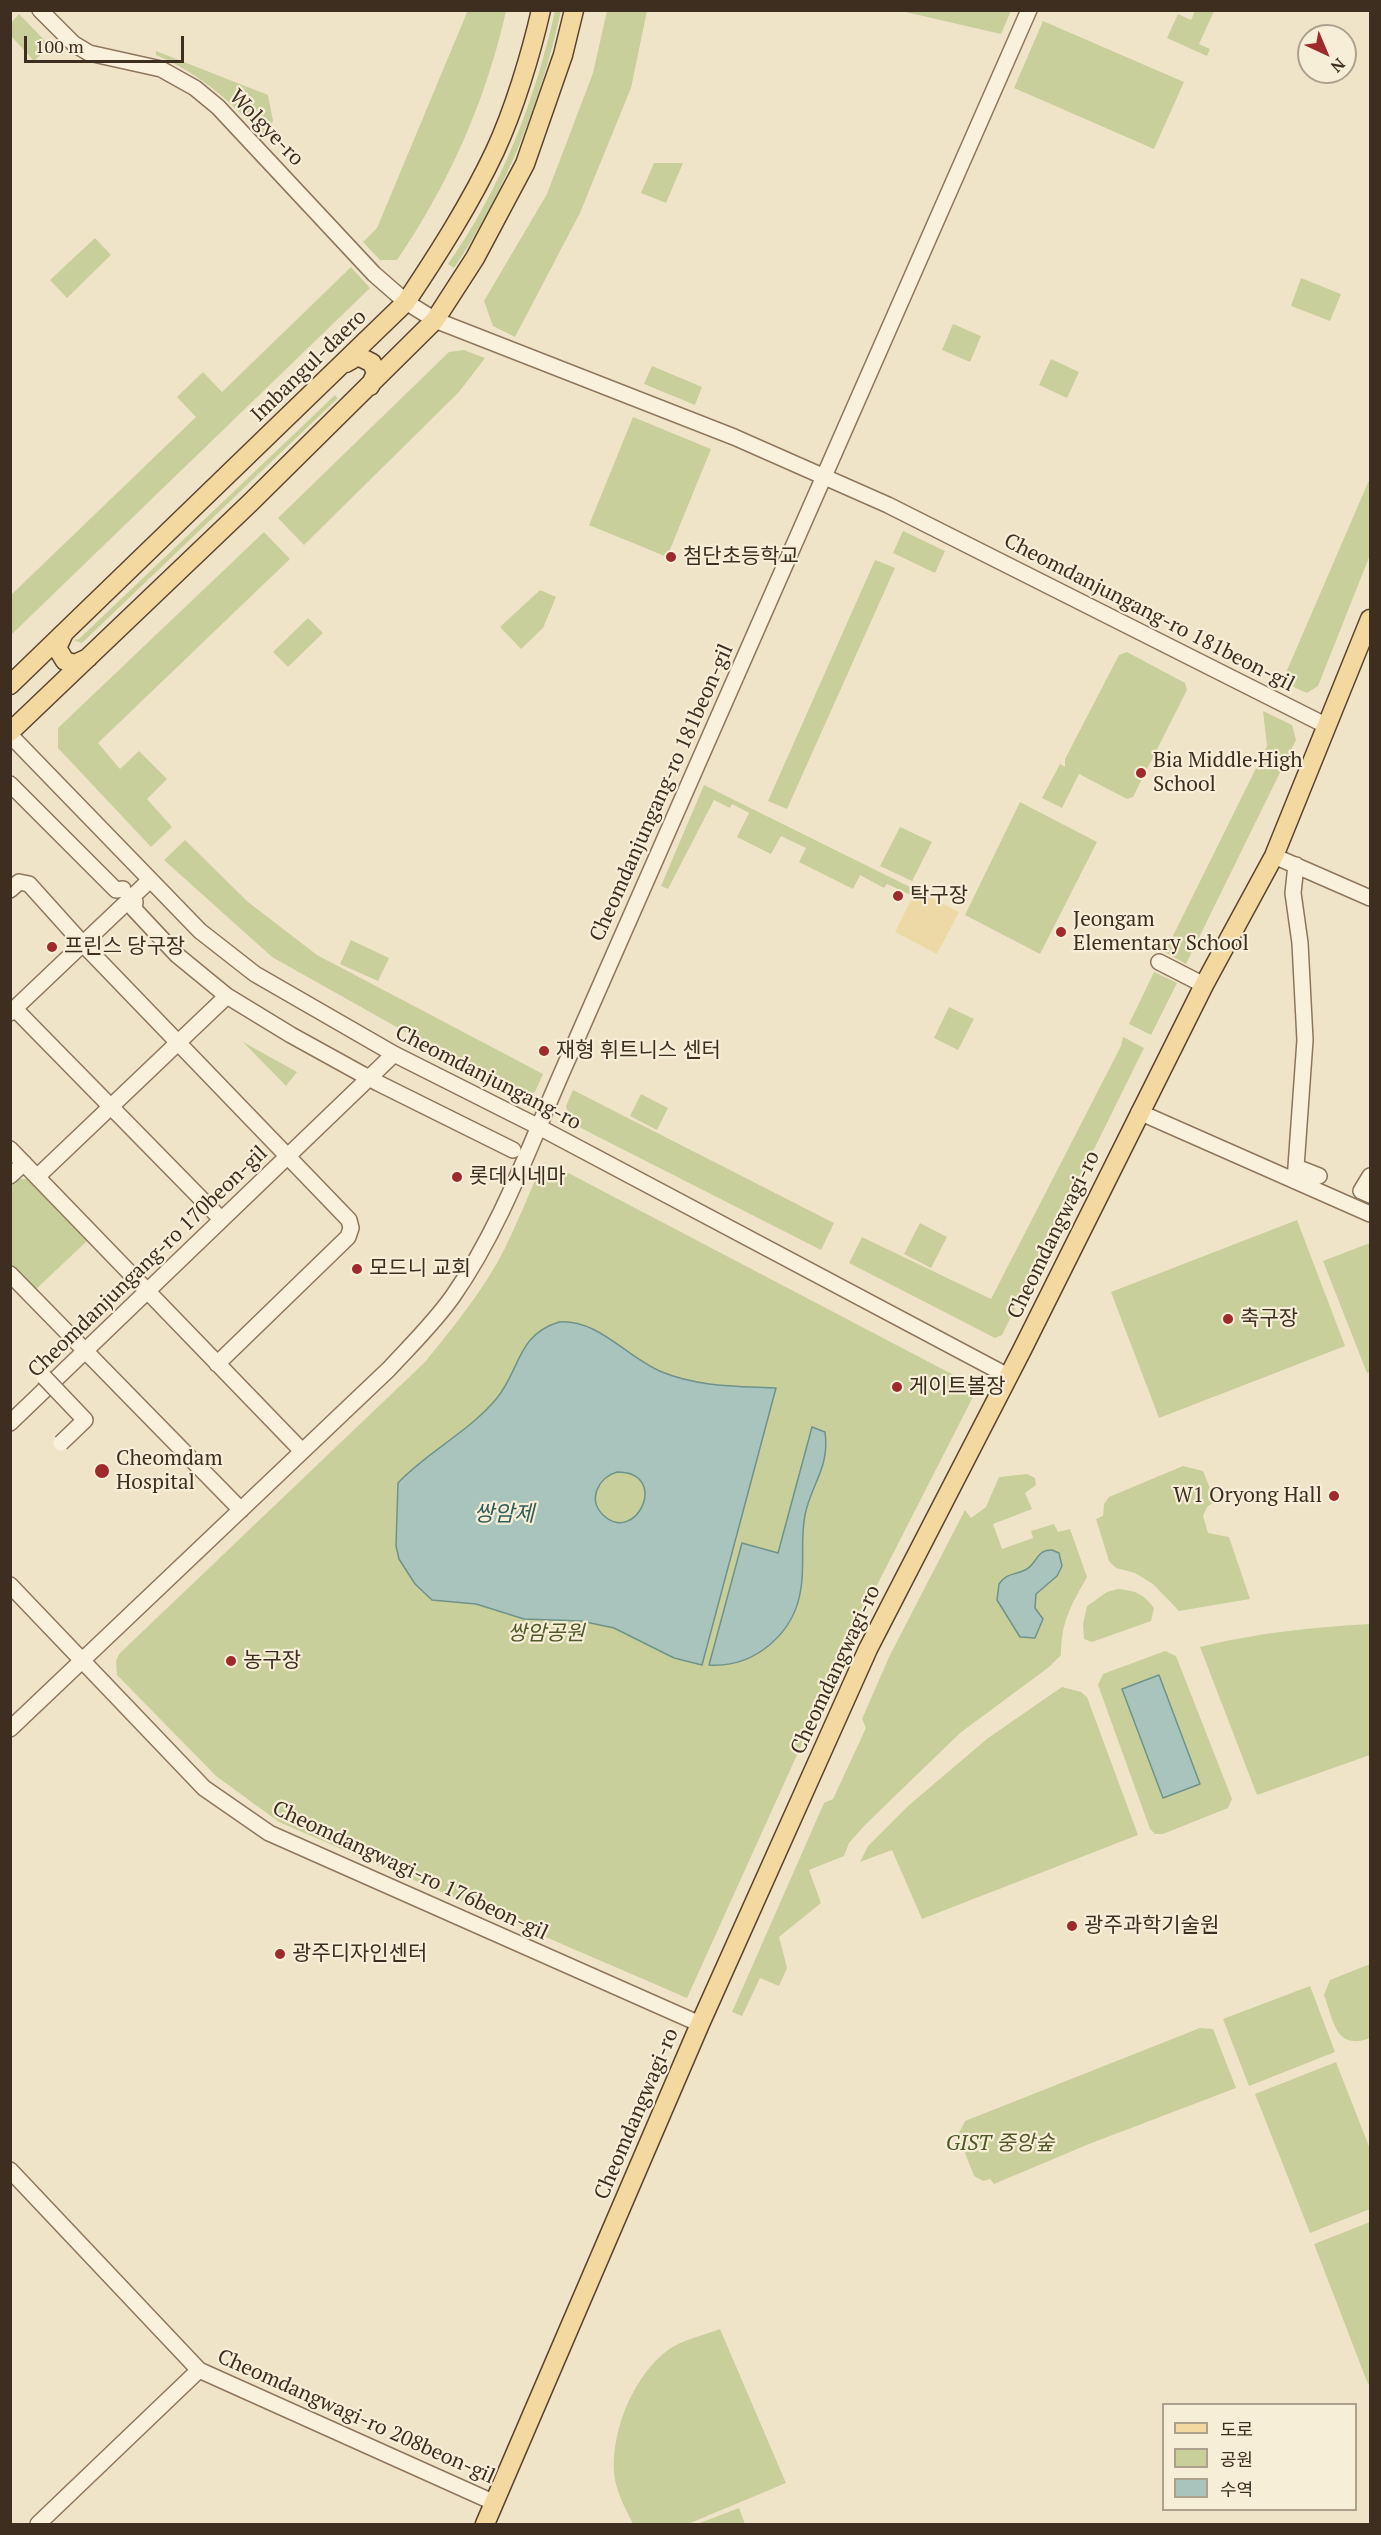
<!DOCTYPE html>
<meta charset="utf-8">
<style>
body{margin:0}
#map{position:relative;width:1381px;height:2535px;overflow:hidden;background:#f0e4c8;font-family:"PT Serif","Noto Sans KR",serif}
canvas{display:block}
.frame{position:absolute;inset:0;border:12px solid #3d2e20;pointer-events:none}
.legend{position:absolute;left:1162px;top:2403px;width:195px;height:108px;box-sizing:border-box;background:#f7eed8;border:2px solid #ada18e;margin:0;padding:8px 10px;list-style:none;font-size:18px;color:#3d2e20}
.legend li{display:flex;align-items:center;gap:12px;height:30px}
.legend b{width:30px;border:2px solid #ada18e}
.north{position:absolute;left:1297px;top:24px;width:60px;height:60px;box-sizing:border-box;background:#f7eed8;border:2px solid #ada18e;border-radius:50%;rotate:136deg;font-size:16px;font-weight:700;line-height:24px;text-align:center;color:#3d2e20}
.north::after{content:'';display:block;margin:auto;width:21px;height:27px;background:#9e2a2b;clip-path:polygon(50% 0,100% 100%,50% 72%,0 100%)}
.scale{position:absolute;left:24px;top:36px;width:160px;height:27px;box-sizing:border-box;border:3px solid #3d2e20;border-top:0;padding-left:8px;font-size:18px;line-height:21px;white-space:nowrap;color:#3d2e20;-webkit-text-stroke:4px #f7eed8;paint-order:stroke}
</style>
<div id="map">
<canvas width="1381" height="2535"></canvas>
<div class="frame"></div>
<ul class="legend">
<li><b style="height:8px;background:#f3d9a0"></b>도로</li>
<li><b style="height:16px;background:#c9cf9b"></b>공원</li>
<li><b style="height:16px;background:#a9c4bc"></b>수역</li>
</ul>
<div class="north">N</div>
<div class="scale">100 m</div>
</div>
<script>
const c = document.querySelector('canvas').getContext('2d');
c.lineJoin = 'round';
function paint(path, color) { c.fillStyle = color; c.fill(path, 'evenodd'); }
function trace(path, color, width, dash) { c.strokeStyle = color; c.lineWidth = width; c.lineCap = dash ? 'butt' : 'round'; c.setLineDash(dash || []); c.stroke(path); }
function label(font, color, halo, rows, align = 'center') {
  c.font = font + ' "PT Serif","Noto Sans KR",serif'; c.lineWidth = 4.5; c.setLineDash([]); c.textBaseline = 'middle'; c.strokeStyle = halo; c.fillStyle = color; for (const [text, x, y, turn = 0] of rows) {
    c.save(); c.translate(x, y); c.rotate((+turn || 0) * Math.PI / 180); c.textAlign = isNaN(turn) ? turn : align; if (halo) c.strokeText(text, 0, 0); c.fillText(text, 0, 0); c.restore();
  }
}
paint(new Path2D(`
 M468 10 506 11C486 100 449 184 397 260H380L363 242 377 228Z
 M555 11H561C541 101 506 191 454 268L448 264C501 189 535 100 555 11Z
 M607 11H647L631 88 580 213 515 337 493 326 484 301 547 194 593 73Z
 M901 11H1011L1001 34Z
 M1195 11H1214L1199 44 1210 49 1207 56 1167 38 1178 14 1191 20Z
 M19 14 50 46 34 61 11 36V23Z
 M1043 21 1184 82 1154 149 1014 88Z
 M156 51 268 95 273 121 265 138C232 103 201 74 156 55Z
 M654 163H683L666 203 641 193Z
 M95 238 111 255 67 298 50 280Z
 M351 267 370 288 11 635V595L196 417 177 397 203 372 222 392Z
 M1301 278 1341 294 1330 321 1291 306Z
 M953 324 981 336 970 362 942 350Z
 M464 350 485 358 459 392 304 545 278 518 449 352Z
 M1051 359 1079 372 1067 398 1039 385Z
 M652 366 702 387 695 405 644 384Z
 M332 393 338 398 82 643 73 640 79 639 335 395Z
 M633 417 711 449 667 557 589 525Z
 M1370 478V555L1318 686 1307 693 1282 682Z
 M903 531 945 551 935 573 893 553Z
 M264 532 290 559 98 743 120 769 139 751 167 779 147 799 172 827 151 847 58 748V728Z
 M875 560 895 568 787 809 768 801Z
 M540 590 556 597 543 628 521 649 500 627Z
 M308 618 323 633 288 667 273 652Z
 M1127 652 1185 683 1187 690 1133 797 1127 799 1079 774 1062 808 1042 798 1060 764 1065 767V759L1119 655Z
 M1263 711 1292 725 1296 740 1186 964 1165 952 1267 746Z
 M704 785 916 890 913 896 887 884 884 888 860 875 853 889 799 862 806 848 781 836 771 854 737 837 749 813 732 804 730 808 714 800 668 889 661 886Z
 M1020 802 1097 842 1040 954 965 915Z
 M900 827 932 842 912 881 880 866Z
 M185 840 248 902 317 955 543 1074 535 1092 521 1097 272 957 164 860Z
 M351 940 389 958 378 981 340 964Z
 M1154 972 1177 983 1151 1035 1129 1024Z
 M949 1007 974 1019 958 1050 934 1038Z
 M1123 1037 1144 1048 1002 1335 995 1338 849 1263 862 1237 991 1299 1121 1046Z
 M243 1042 297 1072 286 1086Z
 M573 1090 834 1223 821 1250 571 1123 566 1106Z
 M641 1094 668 1108 657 1130 630 1116Z
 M555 1166 967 1382 975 1393 849 1640 687 1998 279 1822 216 1776 117 1675 116 1661 119 1654 425 1362C454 1326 484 1290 505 1248 517 1223 528 1197 539 1171Z
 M19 1179H27L87 1241 33 1292 11 1269V1186Z
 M1297 1220 1345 1346 1159 1418 1111 1292Z
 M920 1223 947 1237 931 1268 904 1254Z
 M1370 1243V1372L1367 1373 1323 1261Z
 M1183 1466 1203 1471 1215 1501 1207 1507 1203 1516 1208 1533 1229 1537 1250 1599 1179 1611 1153 1584 1135 1573 1116 1568 1109 1561 1096 1519 1103 1516 1104 1504 1109 1497Z
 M1027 1474 1035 1478 1036 1485 1025 1493 1032 1509 993 1524 1002 1549 1033 1538 1031 1531 1054 1524 1058 1532 1070 1529 1087 1577C1071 1606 1061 1621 1061 1655L1049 1667 960 1733 865 1825 849 1843 844 1856 809 1870 821 1903 779 1937 787 1968 779 1986 760 1978 742 2016 732 2012 824 1803 833 1799 866 1728 862 1719 889 1657 965 1510 971 1518 986 1507 999 1477Z
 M1118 1589C1134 1590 1144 1594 1154 1608L1151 1621 1092 1642 1084 1639 1083 1624 1087 1606 1107 1592Z
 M1370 1624V1755L1257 1795 1200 1647C1256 1633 1313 1627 1370 1624Z
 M1165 1651 1176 1656 1232 1799 1228 1808 1163 1834H1155L1150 1829 1098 1685 1103 1674Z
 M1062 1687 1081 1692 1087 1697 1138 1835 922 1919 892 1850 860 1862 868 1846 908 1806 988 1738Z
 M1370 1964V2038C1335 2051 1334 2021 1324 1995L1330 1980Z
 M1310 1986 1335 2052 1249 2086 1223 2019Z
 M1200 2028 1213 2029 1236 2088 1089 2144 994 2184 990 2179 983 2181 974 2176 958 2135 965 2121Z
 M1336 2062 1370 2149V2209L1310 2233 1255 2094Z
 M1370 2222V2384H1368L1314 2244Z
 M720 2329 786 2483 688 2524H633C626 2510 615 2489 614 2473 611 2430 634 2375 668 2350 682 2340 704 2335 720 2329Z
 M739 2508 745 2524H697Z`), '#c9cf9b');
paint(new Path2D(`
 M916 890 959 912 937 954 895 932Z`), '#ecd9a5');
const water = new Path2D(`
 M559 1322C599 1319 627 1358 662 1372 699 1387 736 1386 776 1388L702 1665 674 1658 614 1628 581 1621 524 1619 476 1604 432 1600 415 1584 399 1559 396 1546 398 1483C427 1452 469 1432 497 1398 521 1368 517 1335 559 1322ZM617 1472C671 1472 636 1546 603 1515 587 1499 599 1477 617 1472Z
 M812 1427 825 1432C830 1468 811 1484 805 1515 800 1539 805 1564 801 1588 795 1633 755 1668 709 1665L742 1543 778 1553Z
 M1052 1550 1059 1553 1062 1566 1057 1576 1036 1594 1035 1608 1043 1619 1035 1638 1020 1637 997 1600 999 1584C1006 1573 1015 1575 1025 1570 1037 1565 1036 1549 1052 1550Z
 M1159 1675 1200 1784 1163 1798 1122 1689Z`);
paint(water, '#a9c4bc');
trace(water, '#6f938a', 1.5);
const minor = new Path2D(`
 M40 10 74 44 89 53 161 69 195 88 218 107 374 274 406 302 435 320 734 437 888 505 1327 726
 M10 735 200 931 255 974 394 1054 537 1126 1008 1376
 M10 784 116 890 123 889
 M1274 856 1370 898
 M10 890 19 882 29 884 83 944 349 1220 351 1228 348 1237 217 1364
 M135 902 134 909 177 955 227 996 291 1035 378 1083 513 1150
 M1159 962 1204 985
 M15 1009 221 1219
 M10 1013 150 880
 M1139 1112 1370 1214
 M10 1149 302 1451
 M1296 1167 1319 1176
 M10 1176 24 1163
 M38 1176 227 996
 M1370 1176 1361 1191 1370 1195
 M1295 1181 1305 1040 1300 943 1293 893 1296 865
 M10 1274 241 1510
 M10 1423 394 1054
 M10 1585 204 1788 269 1833 700 2024
 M10 1729 389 1369C411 1345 434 1323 453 1296 504 1223 534 1133 571 1052L1029 10
 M10 2170 199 2370 495 2503
 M38 2524 199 2370`);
const major = new Path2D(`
 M346 363 358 356 372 363 376 373 370 386
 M63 635 57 648 65 661 75 664 88 658
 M10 685 406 302C438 254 470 204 495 151 514 110 531 54 541 10
 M10 732 250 503 435 320 475 258 525 164 563 55 574 10
 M485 2524 700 2024 868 1649 1022 1350 1204 985 1274 856 1370 619`);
trace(minor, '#8d765c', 18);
trace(major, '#5b4430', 21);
trace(minor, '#faf1dc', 15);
trace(major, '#f3d9a0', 18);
const minorBridge = new Path2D(`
 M44 1377 85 1420 61 1443`);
trace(minorBridge, '#8d765c', 18, []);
trace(minorBridge, '#faf1dc', 15);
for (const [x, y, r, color] of [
 [671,557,6,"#9e2a2b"],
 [1141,773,6,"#9e2a2b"],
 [898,896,6,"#9e2a2b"],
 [1061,932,6,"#9e2a2b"],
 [52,947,6,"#9e2a2b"],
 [544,1051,6,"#9e2a2b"],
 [457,1177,6,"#9e2a2b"],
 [357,1269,6,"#9e2a2b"],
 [1228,1319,6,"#9e2a2b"],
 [897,1387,6,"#9e2a2b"],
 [102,1471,8,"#9e2a2b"],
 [1334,1496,6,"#9e2a2b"],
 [231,1661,6,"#9e2a2b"],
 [1072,1926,6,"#9e2a2b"],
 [280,1954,6,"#9e2a2b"]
]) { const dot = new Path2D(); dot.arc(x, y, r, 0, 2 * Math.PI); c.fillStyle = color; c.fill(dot); trace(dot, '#f7eed8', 2); }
label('21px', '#3d2e20', '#f7eed8', [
 ["Wolgye-ro",266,128,46],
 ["Imbangul-daero",309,366,-44],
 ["Cheomdanjungang-ro 181beon-gil",1149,613,27],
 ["Cheomdanjungang-ro 181beon-gil",662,793,-66],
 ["Cheomdanjungang-ro",488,1078,27],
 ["Cheomdangwagi-ro",1054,1235,-64],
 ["Cheomdanjungang-ro 170beon-gil",148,1262,-44],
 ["Cheomdangwagi-ro",836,1670,-65],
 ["Cheomdangwagi-ro 176beon-gil",410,1871,25],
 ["Cheomdangwagi-ro",637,2114,-67],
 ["Cheomdangwagi-ro 208beon-gil",356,2417,24]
]);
label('21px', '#3d2e20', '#f7eed8', [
 ["첨단초등학교",683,557],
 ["Bia Middle·High",1153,761],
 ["School",1153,785],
 ["탁구장",910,896],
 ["Jeongam",1073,920],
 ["Elementary School",1073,944],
 ["프린스 당구장",64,947],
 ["재형 휘트니스 센터",556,1051],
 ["롯데시네마",469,1177],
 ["모드니 교회",369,1269],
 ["축구장",1240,1319],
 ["게이트볼장",909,1387],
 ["Cheomdam",116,1459],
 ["Hospital",116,1483],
 ["W1 Oryong Hall",1322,1496,"right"],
 ["농구장",243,1661],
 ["광주과학기술원",1084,1926],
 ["광주디자인센터",292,1954]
], 'left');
label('italic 21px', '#4d5a26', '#f7eed8', [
 ["쌍암공원",546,1634],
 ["GIST 중앙숲",1000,2144]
]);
label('italic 22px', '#2f5d5a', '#f7eed8', [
 ["쌍암제",504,1515]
]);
</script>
